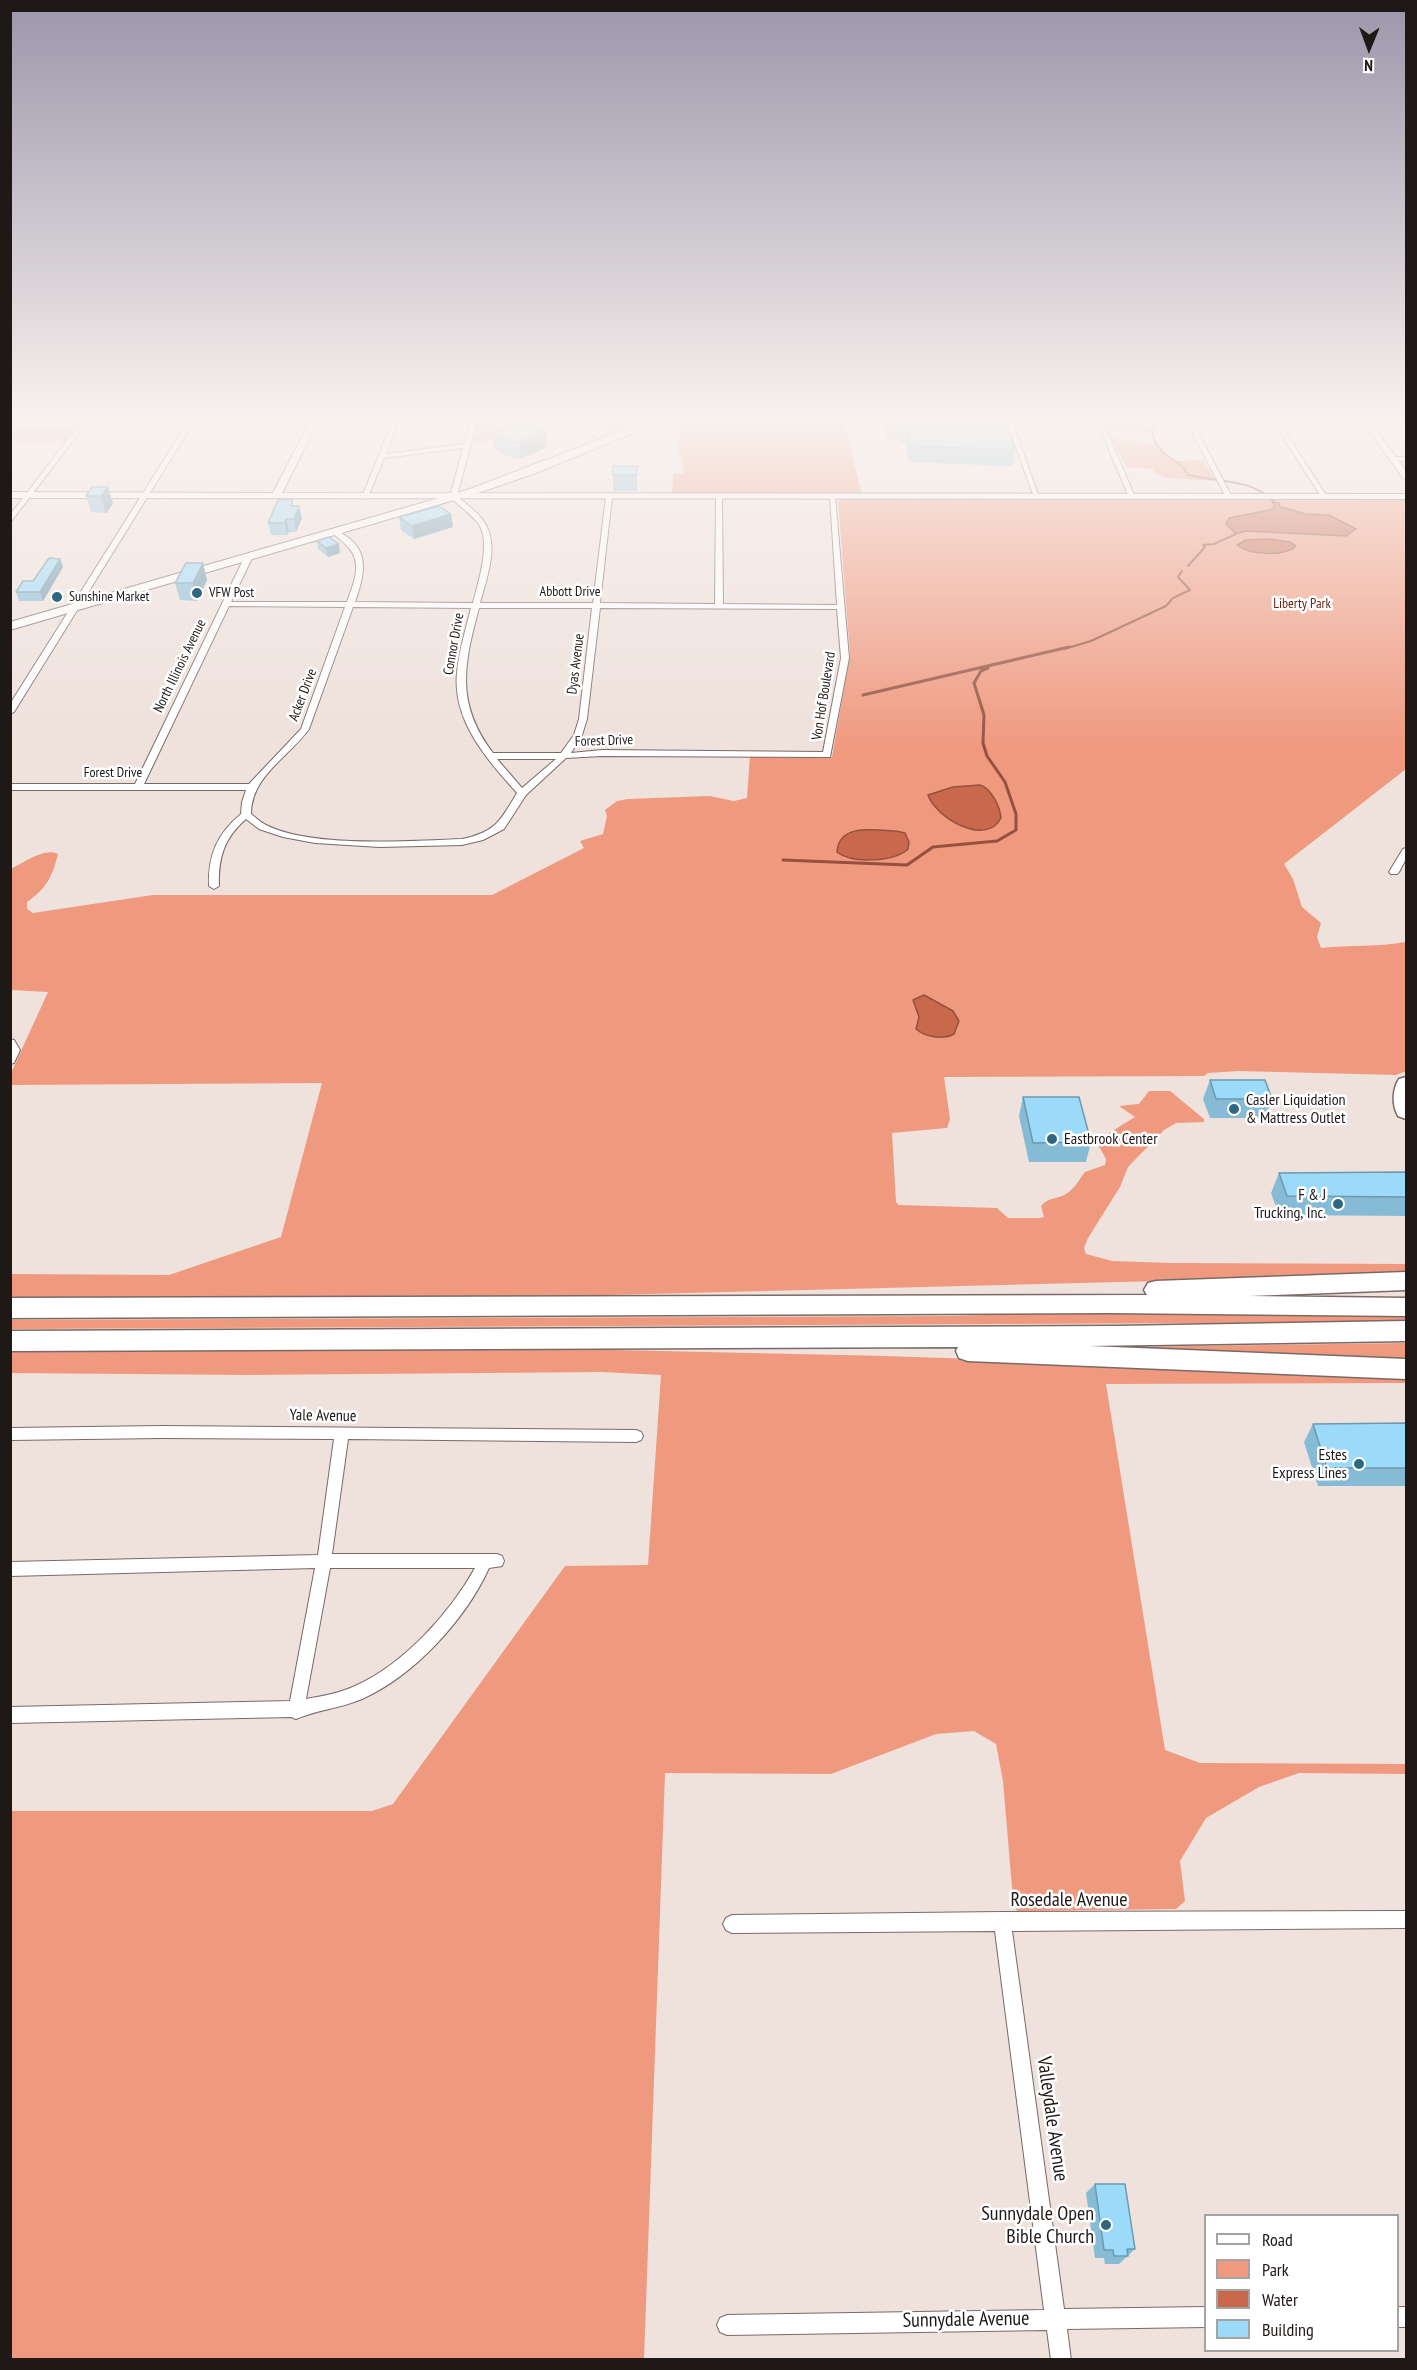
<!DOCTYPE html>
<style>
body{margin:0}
#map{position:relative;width:1417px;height:2370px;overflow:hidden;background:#efe1dc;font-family:"PT Sans Narrow",sans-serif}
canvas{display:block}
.frame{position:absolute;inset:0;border:12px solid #1e1917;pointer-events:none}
.legend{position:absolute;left:1204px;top:2214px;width:195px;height:138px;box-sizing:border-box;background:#fff;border:2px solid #a5a3a2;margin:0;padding:8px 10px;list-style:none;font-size:18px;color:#1e1917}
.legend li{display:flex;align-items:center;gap:12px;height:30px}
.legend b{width:30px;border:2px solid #a5a3a2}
.north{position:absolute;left:1339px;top:18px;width:60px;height:60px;-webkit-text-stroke:4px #fff;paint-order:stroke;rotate:181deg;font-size:16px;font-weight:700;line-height:24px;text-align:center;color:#1e1917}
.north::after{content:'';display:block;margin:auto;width:21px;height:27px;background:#1e1917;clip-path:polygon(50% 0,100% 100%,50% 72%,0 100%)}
</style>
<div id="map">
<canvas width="1417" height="2370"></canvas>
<div class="frame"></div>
<ul class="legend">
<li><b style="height:8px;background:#fff"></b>Road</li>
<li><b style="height:16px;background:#ef997f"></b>Park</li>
<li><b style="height:16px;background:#c8694d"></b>Water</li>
<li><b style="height:16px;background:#9cdaf9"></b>Building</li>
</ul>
<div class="north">N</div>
</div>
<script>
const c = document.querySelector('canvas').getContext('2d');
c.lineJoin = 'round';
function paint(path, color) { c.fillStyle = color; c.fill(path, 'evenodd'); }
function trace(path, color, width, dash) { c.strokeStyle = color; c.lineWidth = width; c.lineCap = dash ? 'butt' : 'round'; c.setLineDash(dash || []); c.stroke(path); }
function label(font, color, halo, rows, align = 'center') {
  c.font = font + ' "PT Sans Narrow",sans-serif'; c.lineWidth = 5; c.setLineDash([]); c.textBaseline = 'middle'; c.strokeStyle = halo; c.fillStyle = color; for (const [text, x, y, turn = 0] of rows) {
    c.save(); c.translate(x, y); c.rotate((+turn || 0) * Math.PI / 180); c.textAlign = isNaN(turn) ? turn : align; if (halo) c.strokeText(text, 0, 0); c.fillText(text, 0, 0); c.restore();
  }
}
paint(new Path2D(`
 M478 417H505L516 424 535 428 470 445Z
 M673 417H843L862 496H672L673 474H683V458L678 454 680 421 671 418Z
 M1156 417H1184L1186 423 1157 424 1150 432 1109 430 1105 424H1142Z
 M11 426H77L65 442H11Z
 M1111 438 1161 446C1180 471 1178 456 1204 461L1216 481 1168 478 1158 475 1152 469 1126 467Z
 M844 499H1406V546L1403 547 1406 548V769L1284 864 1293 879 1302 907 1321 923 1317 937 1321 948C1350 945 1378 947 1406 942V1071L1396 1075 1239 1071 1208 1073 1204 1076 944 1077 950 1119 947 1128 892 1133 896 1202 899 1205 997 1208 1008 1218H1040L1044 1217 1041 1206C1047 1198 1056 1199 1064 1195 1075 1189 1078 1181 1085 1172L1105 1165 1106 1159 1096 1141 1135 1117 1119 1106 1139 1104 1149 1091H1170L1204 1119V1122L1176 1123 1164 1130 1128 1167 1120 1187 1088 1238 1084 1248 1086 1254 1112 1261 1171 1263 1406 1264V1271L1355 1276 569 1296 11 1299V1274L169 1275 281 1237 322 1083 11 1085V1073L48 992 11 990V869C23 863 45 847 58 854 52 877 47 888 27 902V909L33 913 153 895H492L584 848 580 841 603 834 607 816 605 810 617 801 628 799 710 796 734 801 747 798 750 756 832 757 850 654 838 501Z
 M1053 1313 1406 1315V1322L11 1329 10 1320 951 1316Z
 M1406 1343V1362L1124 1347Z
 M569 1349 886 1356 1406 1374V1383L1106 1384 1165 1750 1200 1763 1406 1764V1774L1299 1773 1259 1787 1206 1818 1180 1861 1185 1901 1176 1909 1017 1911 1013 1899 1003 1781 996 1744 974 1731 936 1734 831 1774 665 1773 644 2359H11V1811H372L393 1804 565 1566 648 1565 661 1375 602 1372 247 1375 11 1373V1351Z`), '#ef997f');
const water = new Path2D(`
 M1272 502 1280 503 1279 506 1305 514 1329 515 1356 529 1346 536 1245 531 1236 534 1226 524 1229 518 1270 510 1275 506Z
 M1269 539 1290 542 1296 546C1285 557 1249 555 1237 545L1246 540Z
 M980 785C992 789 1000 807 1001 818 986 847 936 818 928 795L953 787Z
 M896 831 905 833 909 842 908 849C894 862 852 864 837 852 839 823 874 830 896 831Z
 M924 995 953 1011 959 1021 954 1034C943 1040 925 1037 916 1029L919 1017 913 1000Z`);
paint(water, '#c8694d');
trace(water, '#95513d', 1.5);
trace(new Path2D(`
 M1168 417 1151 428C1158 463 1177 453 1188 475 1218 482 1251 478 1274 502
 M1188 566 1205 547 1203 545 1214 544 1236 534
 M1064 649 1091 641 1166 606 1173 598 1190 590 1178 577 1182 571`), '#95513d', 2);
trace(new Path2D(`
 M863 695 1069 647
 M783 860 907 865 933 847 997 841 1016 830V814L1005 782 987 756 983 743 984 715 974 683 981 671 988 668`), '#95513d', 3);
const minor = new Path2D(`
 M85 417H91L10 523V515Z
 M191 417H197L14 712 10 714V704Z
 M394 417H400L386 454 464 444 472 417H478L457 496C467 505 481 514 487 527 498 549 486 581 480 603H593L606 497 609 495 612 497 600 603 715 604 716 497 719 495 722 497 723 604 837 605 830 497 835 496 849 658 830 757 602 756 566 758 526 795 504 829 483 840 462 845 380 847 315 843 283 837 259 829 246 819C224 838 218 858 219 886L214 889 209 886C208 855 217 834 241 814L242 802 246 790H10V784H135L245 556 252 558 231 602H347C353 585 363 564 349 548 344 542 337 537 331 532L335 530C371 546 366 572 355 602L473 603C478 582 492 542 478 523 470 513 459 506 450 497L463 448 384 458 368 497 365 499 362 497ZM229 606 345 607 301 729 249 784H144ZM353 607 471 608C466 629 459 650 457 672 452 721 487 759 517 793 500 821 496 832 462 839 410 841 311 848 266 825 260 822 255 817 251 814 251 776 289 757 309 729ZM479 608H592L579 719 574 735 561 753H493C455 703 464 664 479 608ZM600 608 837 609 841 658 823 752 602 750 571 753 582 735 587 719ZM497 759H556L522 788Z
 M628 417H636L597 438 592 437Z
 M1005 417H1011L1039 498 1034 497Z
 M1095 417H1101L1135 497 1134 498 1129 497Z
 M1184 417H1190L1232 497 1231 498 1226 497Z
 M1270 417H1276L1327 497 1326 498H1322Z
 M1394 457H1406V461L1392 460V458Z
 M1406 848V859L1399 872 1397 874H1391L1389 872 1403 849Z
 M10 1039 14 1040 20 1050 14 1063 10 1064Z
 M162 1426 636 1430 641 1432 643 1436 641 1440 636 1442 348 1439 332 1554H497L502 1556 504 1561 502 1566 489 1568C466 1619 414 1676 362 1699 341 1708 317 1710 296 1719L291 1717 10 1723V1707L290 1701 315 1568 10 1576V1562L318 1555 334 1439 162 1438 10 1440V1428ZM330 1568H475C450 1613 403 1665 355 1686 340 1693 323 1696 306 1699Z
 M1002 1912 1406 1911V1928L1012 1931 1064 2309 1206 2307V2327L1067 2329 1071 2360H1051L1047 2330 727 2335 720 2332 717 2325 720 2318 727 2315 1044 2310 995 1931 732 1933 726 1930 723 1924 726 1918 732 1915Z
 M1398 2307H1406V2327H1398Z`);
const tertiary = new Path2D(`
 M312 417H320L282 493 1406 494V499L10 498V492L273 493Z
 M1359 417H1367L1406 471V478H1403Z`);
const primary = new Path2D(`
 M658 417H672L536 473 478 493 10 630V622L470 489Z`);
const motorway = new Path2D(`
 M1406 1077V1119L1398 1116C1392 1105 1392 1090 1399 1079Z
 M1406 1272V1290L1249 1296 1406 1298V1316L1109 1313 10 1318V1298L1147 1295 1144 1290 1148 1283 1156 1281Z
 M1406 1321V1341L1089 1346 1406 1359V1379L968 1361 959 1358 956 1351 958 1347 10 1351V1331L1118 1326Z`);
trace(minor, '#786b67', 2);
trace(tertiary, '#786b67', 2);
trace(primary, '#786b67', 2);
trace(motorway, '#786b67', 3);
paint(minor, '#fff');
paint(tertiary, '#fff');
paint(primary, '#fff');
paint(motorway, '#fff');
paint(new Path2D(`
 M519 417H567L566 422H519Z
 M884 417H1004L1015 450 1012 466 909 462 905 443H901V440L887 439Z
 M546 432 547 448 521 458H513L494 450 492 434Z
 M637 466V491H613V475Z
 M108 487 113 504 106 513 91 512 86 496Z
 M294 506 302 518 296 532H289L287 535H271L268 523Z
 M451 514 453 527 414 539 401 530 399 517Z
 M317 541 340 553 328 557 318 549Z
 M60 559 63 567 43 601H19L16 592 33 581Z
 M203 563 207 580 197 601 180 600 175 583Z
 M1210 1080 1272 1099 1265 1118H1210L1203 1099Z
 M1023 1097 1091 1142 1086 1162H1029L1019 1116Z
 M1279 1173H1407V1216L1279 1215 1271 1193Z
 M1407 1423V1486H1318L1304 1442 1313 1424Z
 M1095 2184 1135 2249 1119 2264H1105L1104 2258H1095L1086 2193Z`), '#86bbd6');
paint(new Path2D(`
 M546 432 547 448 521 458 519 442Z
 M108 487 113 504 106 513 101 496Z
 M299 506 302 518 296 532 294 519Z
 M451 514 453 527 414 539 412 526Z
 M286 519 289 532 287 535 285 523Z
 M339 544 340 553 328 557 326 548Z
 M60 559 63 567 43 601 40 592Z
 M203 563 207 580 197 601 193 583Z`), '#6d99ae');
const building = new Path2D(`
 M888 417H1004L1015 450 910 446 907 427H903L902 424H889Z
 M522 422 546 432 519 442H511L492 434Z
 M613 466H637L636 475H613Z
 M92 487H108L101 496H86Z
 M278 500H293L291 506H299L294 519H286L285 523H268Z
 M439 506 451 514 412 526 399 517Z
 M329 537 339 544 326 548 317 541Z
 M49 558 60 559 40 592H16L23 581H33Z
 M186 563H203L193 583H175Z
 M1210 1080H1265L1272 1099H1216Z
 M1023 1097H1079L1091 1142 1033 1143Z
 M1406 1172 1407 1197 1287 1196 1279 1173Z
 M1407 1423V1468H1327L1313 1424Z
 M1095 2184H1125L1135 2249H1127L1128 2256H1114L1113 2250H1104Z`);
paint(building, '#9cdaf9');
trace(building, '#6d99ae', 1.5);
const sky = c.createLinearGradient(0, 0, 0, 749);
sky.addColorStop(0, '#9b96aa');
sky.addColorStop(0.56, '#f8f2ef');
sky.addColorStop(1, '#f8f2ef00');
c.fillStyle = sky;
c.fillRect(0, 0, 1417, 749);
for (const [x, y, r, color] of [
 [197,593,6,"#2e6781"],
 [57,597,6,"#2e6781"],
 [1234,1109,6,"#2e6781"],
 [1052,1139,6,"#2e6781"],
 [1338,1204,6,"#2e6781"],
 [1359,1464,6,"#2e6781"],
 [1106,2225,6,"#2e6781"]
]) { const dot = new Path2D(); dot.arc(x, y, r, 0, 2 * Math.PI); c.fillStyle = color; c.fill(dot); trace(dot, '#fff', 2); }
label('14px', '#1e1917', '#fff', [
 ["Abbott Drive",570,592],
 ["Connor Drive",454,644,-80],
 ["Dyas Avenue",576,664,-83],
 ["North Illinois Avenue",180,666,-64],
 ["Acker Drive",303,695,-69],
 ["Von Hof Boulevard",824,696,-81],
 ["Forest Drive",604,741,-2],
 ["Forest Drive",113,773]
]);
label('14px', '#1e1917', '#fff', [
 ["VFW Post",209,593],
 ["Sunshine Market",69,597]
], 'left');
label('14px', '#652714', '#fff', [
 ["Liberty Park",1302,604]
]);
label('16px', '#1e1917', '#fff', [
 ["Casler Liquidation",1246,1100],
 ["& Mattress Outlet",1246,1118],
 ["Eastbrook Center",1064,1139],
 ["F & J",1326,1195,"right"],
 ["Trucking, Inc.",1326,1213,"right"],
 ["Estes",1347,1455,"right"],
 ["Express Lines",1347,1473,"right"]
], 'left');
label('16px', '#1e1917', '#fff', [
 ["Yale Avenue",323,1416,1]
]);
label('20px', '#1e1917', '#fff', [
 ["Rosedale Avenue",1069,1900],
 ["Valleydale Avenue",1052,2119,82],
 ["Sunnydale Avenue",966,2320,-1]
]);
label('20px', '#1e1917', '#fff', [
 ["Sunnydale Open",1094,2214],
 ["Bible Church",1094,2237]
], 'right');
</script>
